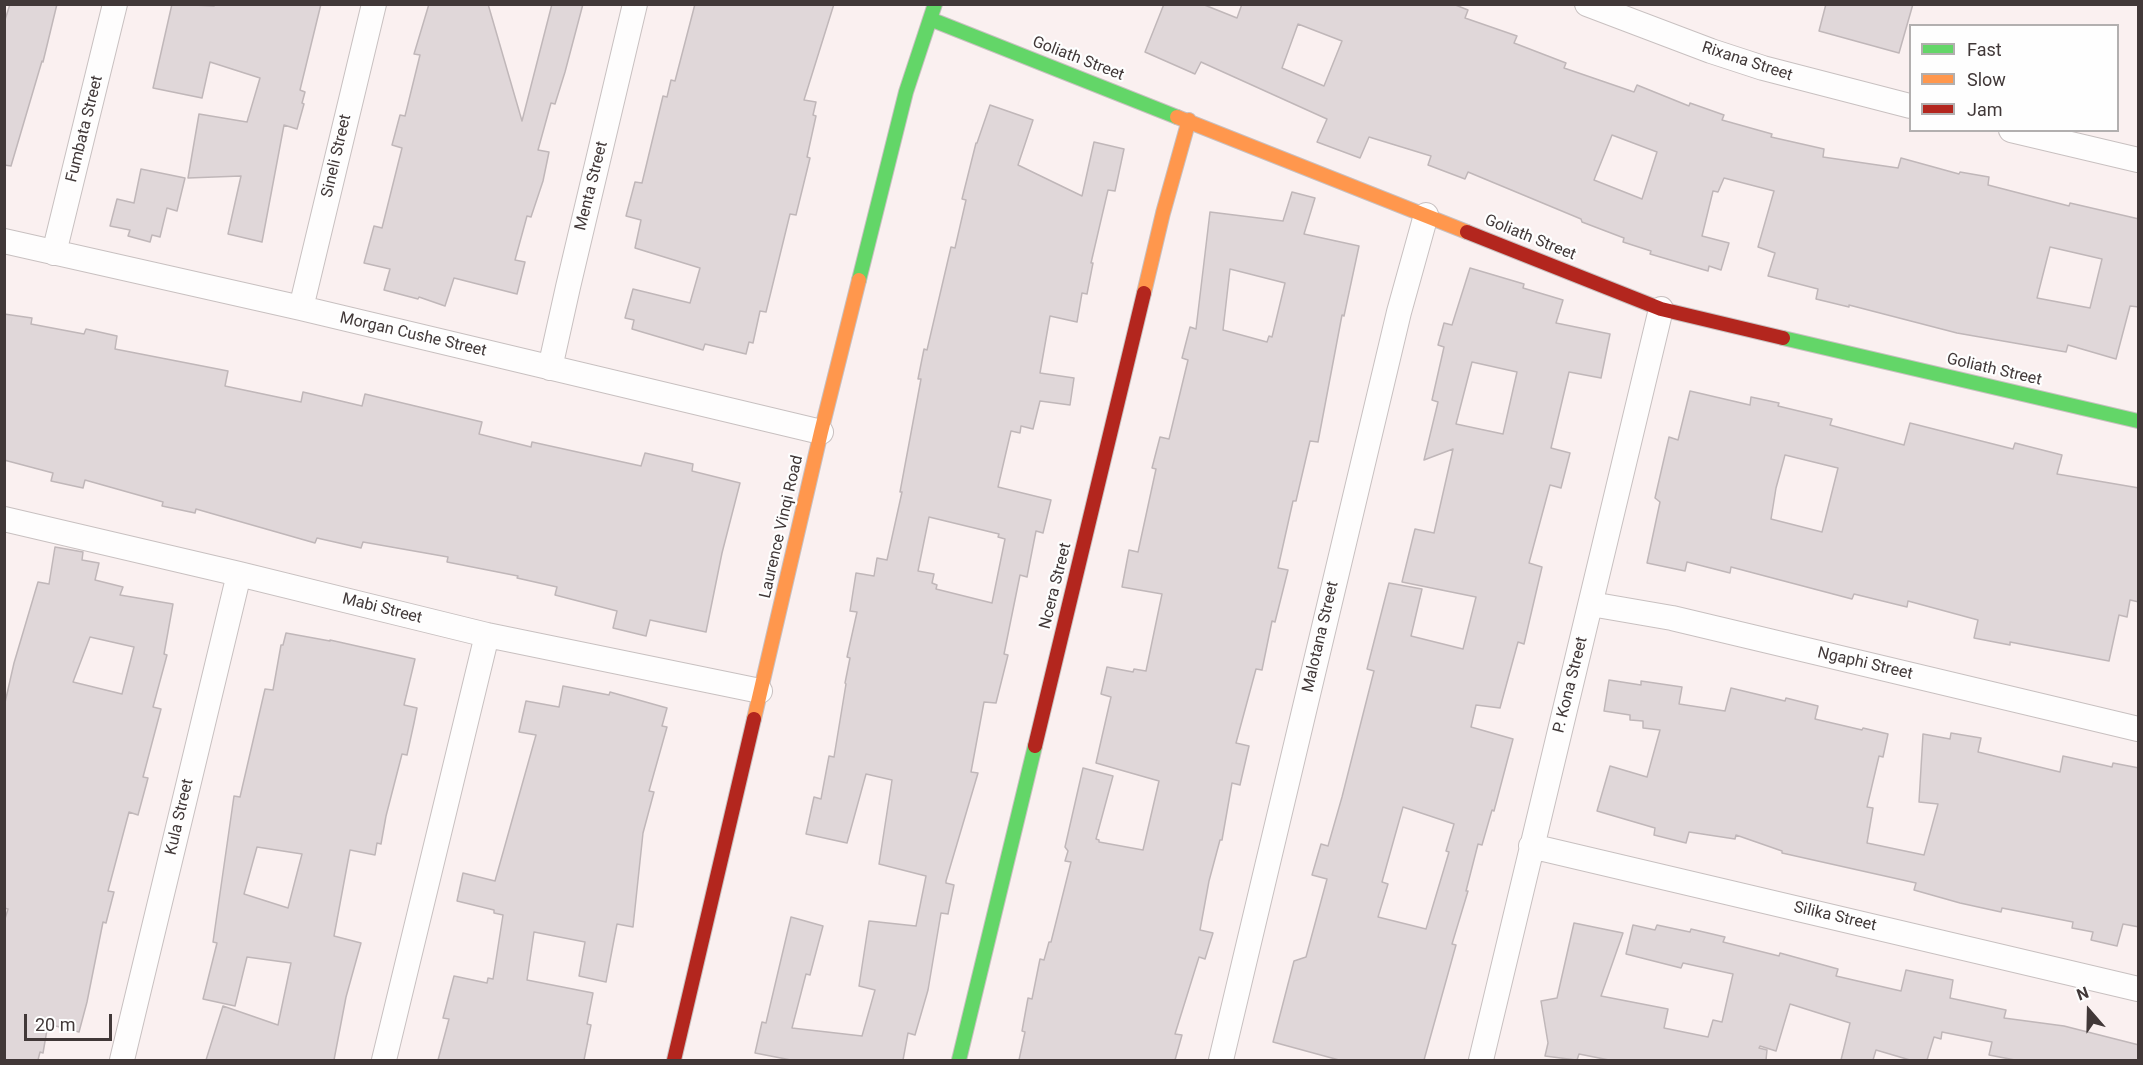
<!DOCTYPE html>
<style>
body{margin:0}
#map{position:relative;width:2143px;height:1065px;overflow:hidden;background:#faf0f0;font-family:Roboto,sans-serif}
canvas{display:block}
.frame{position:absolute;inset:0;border:6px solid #413838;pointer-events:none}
.legend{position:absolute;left:1909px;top:24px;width:210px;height:108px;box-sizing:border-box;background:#fefefe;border:2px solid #b2afaf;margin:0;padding:8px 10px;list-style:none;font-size:18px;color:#413838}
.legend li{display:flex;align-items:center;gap:12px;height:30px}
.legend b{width:30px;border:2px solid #b2afaf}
.north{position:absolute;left:2059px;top:981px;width:60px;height:60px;-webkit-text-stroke:4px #fefefe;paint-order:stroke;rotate:340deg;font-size:16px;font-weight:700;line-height:24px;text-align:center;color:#413838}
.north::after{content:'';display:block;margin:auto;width:21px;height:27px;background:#413838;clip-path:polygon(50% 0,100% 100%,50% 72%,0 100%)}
.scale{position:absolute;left:24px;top:1014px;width:88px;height:27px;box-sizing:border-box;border:3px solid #413838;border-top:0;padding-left:8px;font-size:18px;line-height:21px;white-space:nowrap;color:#413838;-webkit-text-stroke:4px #fefefe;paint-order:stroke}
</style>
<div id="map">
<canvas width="2143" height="1065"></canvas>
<div class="frame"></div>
<ul class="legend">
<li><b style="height:8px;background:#63d668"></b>Fast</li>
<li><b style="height:8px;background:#ff974d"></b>Slow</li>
<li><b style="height:8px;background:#b3261e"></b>Jam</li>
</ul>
<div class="north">N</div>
<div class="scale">20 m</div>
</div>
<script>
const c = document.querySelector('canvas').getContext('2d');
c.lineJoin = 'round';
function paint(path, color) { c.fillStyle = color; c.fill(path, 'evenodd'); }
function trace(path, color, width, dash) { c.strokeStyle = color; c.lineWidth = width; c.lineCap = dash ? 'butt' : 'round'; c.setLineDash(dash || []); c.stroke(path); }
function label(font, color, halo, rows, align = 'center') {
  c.font = font + ' Roboto,sans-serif'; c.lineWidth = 4.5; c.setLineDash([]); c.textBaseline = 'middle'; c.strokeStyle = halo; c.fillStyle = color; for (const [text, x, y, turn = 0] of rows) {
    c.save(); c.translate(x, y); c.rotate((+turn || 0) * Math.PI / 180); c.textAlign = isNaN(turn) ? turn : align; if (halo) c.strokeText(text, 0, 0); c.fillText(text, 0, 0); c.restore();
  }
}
const building = new Path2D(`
 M10 4H57L43 62 42 61 11 166 4 165V23Z
 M172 4 214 6 216 4H321L300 90 305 92 302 103 304 104 297 129 284 125 262 242 228 234 241 176 188 178 199 114 247 122 260 78 210 62 202 98 153 88Z
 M429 4H488L522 121 552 4H583L565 72 555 104 551 103 538 150 549 152 543 181 531 217 527 216 515 260 525 262 517 294 454 278 445 306 419 297 418 299 384 290 390 269 364 263 374 226 382 228 402 148 392 145 400 115 405 116 420 55 414 54Z
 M695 4H834L804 100 816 102 813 115 816 116 807 157 810 158 796 215 790 214 766 312 760 311 753 343 749 342 746 354 705 344 703 350 632 329 634 320 625 318 633 289 690 303 700 268 635 248 641 220 626 216 635 182 642 183 663 96 667 97 671 80 675 81Z
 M1164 4H1202L1237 18 1242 4H1453L1468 10 1465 18 1517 36 1514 43 1566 63 1564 68 1634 92 1637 85 1689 106 1690 103 1724 115 1722 120 1772 134 1771 137 1824 149 1823 157 1898 168 1901 158 1959 174 1960 172 1989 177 1988 185 2069 206 2070 203 2139 219V307L2130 306 2116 359 2068 345 2066 352 1957 333 1849 305V307L1816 299 1818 289 1768 276 1775 253 1758 247 1774 191 1724 178 1718 192 1713 191 1702 236 1729 243 1721 270 1709 266 1708 271 1650 254 1651 251 1623 242 1624 238 1582 222 1581 219 1468 172 1465 179 1428 165 1431 156 1369 137 1360 158 1317 142 1327 119 1201 62 1195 74 1145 52ZM1298 24 1342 41 1324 86 1282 68ZM1612 135 1657 152 1642 199 1594 180ZM2050 247 2102 259 2090 308 2037 298Z
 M1826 4H1913L1899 53 1819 31Z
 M990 105 1033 120 1018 165 1082 196 1094 142 1124 149 1115 191 1108 190 1091 263H1093L1087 294 1082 293 1077 322 1050 316 1040 373 1074 378 1070 405 1040 401 1033 429 1021 426 1020 433 1011 431 998 487 1051 500 1043 533 1036 531 1027 577 1020 575 1004 654 1008 655 996 703 984 702 971 772 978 773 946 881V883L954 885 948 914 941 913 928 990 915 1035 908 1033 903 1060H791L755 1053 762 1022 766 1023 791 917 823 926 810 975 806 974 792 1028 862 1036 875 990 859 986 869 921 916 926 926 876 879 864 892 780 866 774 847 843 806 834 814 797 821 799 829 756 834 757 846 684 845 683 850 658 847 657 857 612 850 611 856 573 874 576 877 558 887 560 902 492H900L921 379H918L924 349 927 350 951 247 955 248 966 200 962 199 976 143H977ZM929 517 999 534 998 537 1005 539 992 603 936 589 937 585 932 583 934 574 918 571Z
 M141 169 185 178 177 211 167 208 160 237 152 235 150 242 128 236 130 230 110 226 117 199 134 203Z
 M1292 192 1315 198 1304 234 1359 246 1344 316 1342 315 1318 442 1310 441 1296 501H1293L1278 568 1288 570 1275 622 1272 621 1262 670 1256 669 1236 743 1249 746 1240 785 1232 783 1222 840H1220L1209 881 1200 930 1213 933 1205 959 1199 957 1175 1034 1182 1035 1175 1060H1019L1025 1032 1022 1031 1028 998 1032 999 1040 959 1044 960 1049 942H1051L1071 862 1065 861 1068 851 1065 847 1083 768 1113 776 1096 839 1099 840V842L1143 850 1159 781 1096 763 1111 697 1101 694 1107 667 1133 672 1134 669 1146 671 1162 594 1122 587 1129 550 1138 552 1156 469 1152 468 1160 437 1169 439 1188 360 1182 358 1190 327 1196 329 1210 212 1283 221ZM1230 269 1285 283 1272 337 1269 336 1267 342 1223 330Z
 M1470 268 1524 284 1523 288 1563 300 1556 323 1610 334 1601 378 1569 372 1551 448 1570 453 1561 488 1550 485 1529 563 1542 567 1524 644 1518 642 1500 708 1476 705 1471 727 1513 739 1494 811 1492 810 1482 845 1478 844 1466 891H1468L1452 944 1456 945 1424 1060H1339L1273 1042 1294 961 1306 957 1327 879 1312 875 1321 844 1328 846 1342 797 1374 671 1367 669 1389 583 1422 589 1411 636 1463 649 1476 597 1402 582 1415 529 1434 533 1453 449 1424 460 1438 402 1432 400 1444 347 1438 345 1444 323 1452 325ZM1472 362 1517 372 1503 434 1456 424ZM1403 807 1454 824 1446 851 1449 852 1426 929 1378 917 1388 884 1382 882Z
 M4 314 32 318 31 324 84 334 86 329 117 336 115 349 228 371 225 386 301 402 303 392 362 406 365 394 482 422 479 434 531 447 532 442 641 466 645 453 693 464 692 471 740 483 722 553 706 632 650 620 646 636 613 628 617 611 555 595 557 587 517 578 518 576 447 562 448 557 363 542 361 548 317 538 315 543 196 509 195 513 162 506 163 502 85 480 83 488 51 481 53 473 4 460Z
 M1690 391 1750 405 1751 397 1779 403 1778 406 1832 419 1830 425 1904 445 1910 423 2013 449 2015 443 2062 455 2057 474 2139 488V602L2130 600 2127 617 2119 615 2109 661 2010 642V645L1974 638 1978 620 1908 601 1907 607 1854 594 1852 599 1731 567 1730 573 1687 562 1685 571 1647 563 1660 502 1655 498 1669 437 1678 440ZM1785 455 1838 468 1822 532 1771 519 1776 488Z
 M55 547 83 552 82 560 99 563 95 580 123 587 120 595 173 604 164 654 167 655 153 707 161 709 143 777 148 778 138 815 129 812 108 891 114 892 106 923 103 922 87 1002 79 1032 48 1024 43 1053 40 1052 38 1060H4V922L8 909 4 908V707L14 663 38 582 49 584ZM90 637 134 647 122 694 73 682Z
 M286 633 330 641V640L415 659 404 705 417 708 414 723 407 755 402 754 386 816 381 844 377 843 375 855 350 850 334 936 361 943 346 997 334 1060H206L223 1006 278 1025 291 963 247 957 235 1006 203 999 217 943 213 942 234 796 240 797 265 689 273 690 281 645H283ZM257 847 302 854 288 908 244 894Z
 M1609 680 1641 685V681L1682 687 1679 704 1725 711 1731 688 1785 701 1786 698 1818 706 1815 719 1862 730 1863 728 1888 734 1883 757 1879 756 1867 807 1873 808 1867 843 1924 855 1938 804 1919 802 1923 734 1950 739 1951 733 1981 738 1978 752 2060 772 2063 756 2112 767 2113 763 2139 768V927L2123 924 2117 946 2091 940 2093 932 2072 928 2073 922 2002 908 2001 912 1960 903 1914 890 1916 883 1782 853V851L1736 835 1735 839 1689 832 1686 843 1654 835 1655 828 1597 811 1610 766 1647 777 1660 730 1643 728V721L1630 720V715L1604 711Z
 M563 686 609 695 610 692 667 708 662 726 667 727 649 791 654 792 643 833 633 927 617 924 606 982 579 976 585 942 534 932 527 980 593 993 587 1024 591 1025 584 1060H438L449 1019 443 1018 454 976 487 983 488 978 493 979 503 915 494 913V910L457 901 463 873 495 881 536 735 519 732 526 701 559 707Z
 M1574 923 1623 933 1601 996 1668 1009 1664 1028 1708 1037 1713 1020 1722 1022 1733 974 1683 963 1681 968 1626 954 1633 925 1655 930 1657 925 1690 932 1691 929 1725 937 1723 942 1779 956 1780 953 1838 969 1836 976 1901 991 1906 970 1953 980 1950 998 2006 1010 2004 1018 2064 1026 2139 1045V1060H2015L1989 1055 1992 1042 1942 1032 1941 1039 1934 1037 1927 1060H1910L1876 1050 1873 1060H1841L1850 1023 1790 1004 1776 1051 1760 1046 1759 1048 1767 1050 1766 1060H1609L1579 1054 1577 1060H1576L1545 1056 1548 1043 1541 1001 1557 998Z`);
paint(building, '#e0d7d9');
trace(building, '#c0b7b9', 1.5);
const street = new Path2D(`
 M1587 4 1711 51 1763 68 1910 106
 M2011 130 2138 160
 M4 241 301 308 821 432
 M54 253 115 4
 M301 308 374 4
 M550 368 568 287 635 4
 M4 519 239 574 487 635 760 691
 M1591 604 1672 618 2138 729
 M1531 846 2138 989
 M122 1060 239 574
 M384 1060 487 635
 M1221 1060 1399 312 1426 215
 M1481 1060 1661 309`);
const fast = new Path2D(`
 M930 19 1177 117
 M859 280 906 92 935 4
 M1783 338 2138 421
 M959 1060 1035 746`);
const slow = new Path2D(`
 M1177 117 1467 232
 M1144 293 1163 213 1189 120
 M754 719 821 432 859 280`);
const jam = new Path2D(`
 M1467 232 1661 309 1783 338
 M1035 746 1144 293
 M674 1060 754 719`);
trace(street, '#c8c0c0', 26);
trace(fast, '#c8c0c0', 16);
trace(slow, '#c8c0c0', 16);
trace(jam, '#c8c0c0', 16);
trace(street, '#fefdfd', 24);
trace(fast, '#63d668', 14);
trace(slow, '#ff974d', 14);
trace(jam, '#b3261e', 14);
label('16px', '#413838', '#fefefe', [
 ["Goliath Street",1078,59,21],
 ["Rixana Street",1747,62,18],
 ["Fumbata Street",85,129,-76],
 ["Sineli Street",337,156,-77],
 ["Menta Street",592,186,-76],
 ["Goliath Street",1530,238,22],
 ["Morgan Cushe Street",413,335,13],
 ["Goliath Street",1994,370,13],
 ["Laurence Vinqi Road",782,527,-77],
 ["Ncera Street",1056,586,-76],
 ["Mabi Street",382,609,14],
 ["Malotana Street",1321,637,-77],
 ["Ngaphi Street",1865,664,13],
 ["P. Kona Street",1571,685,-76],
 ["Kula Street",180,817,-77],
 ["Silika Street",1835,917,13]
]);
</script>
